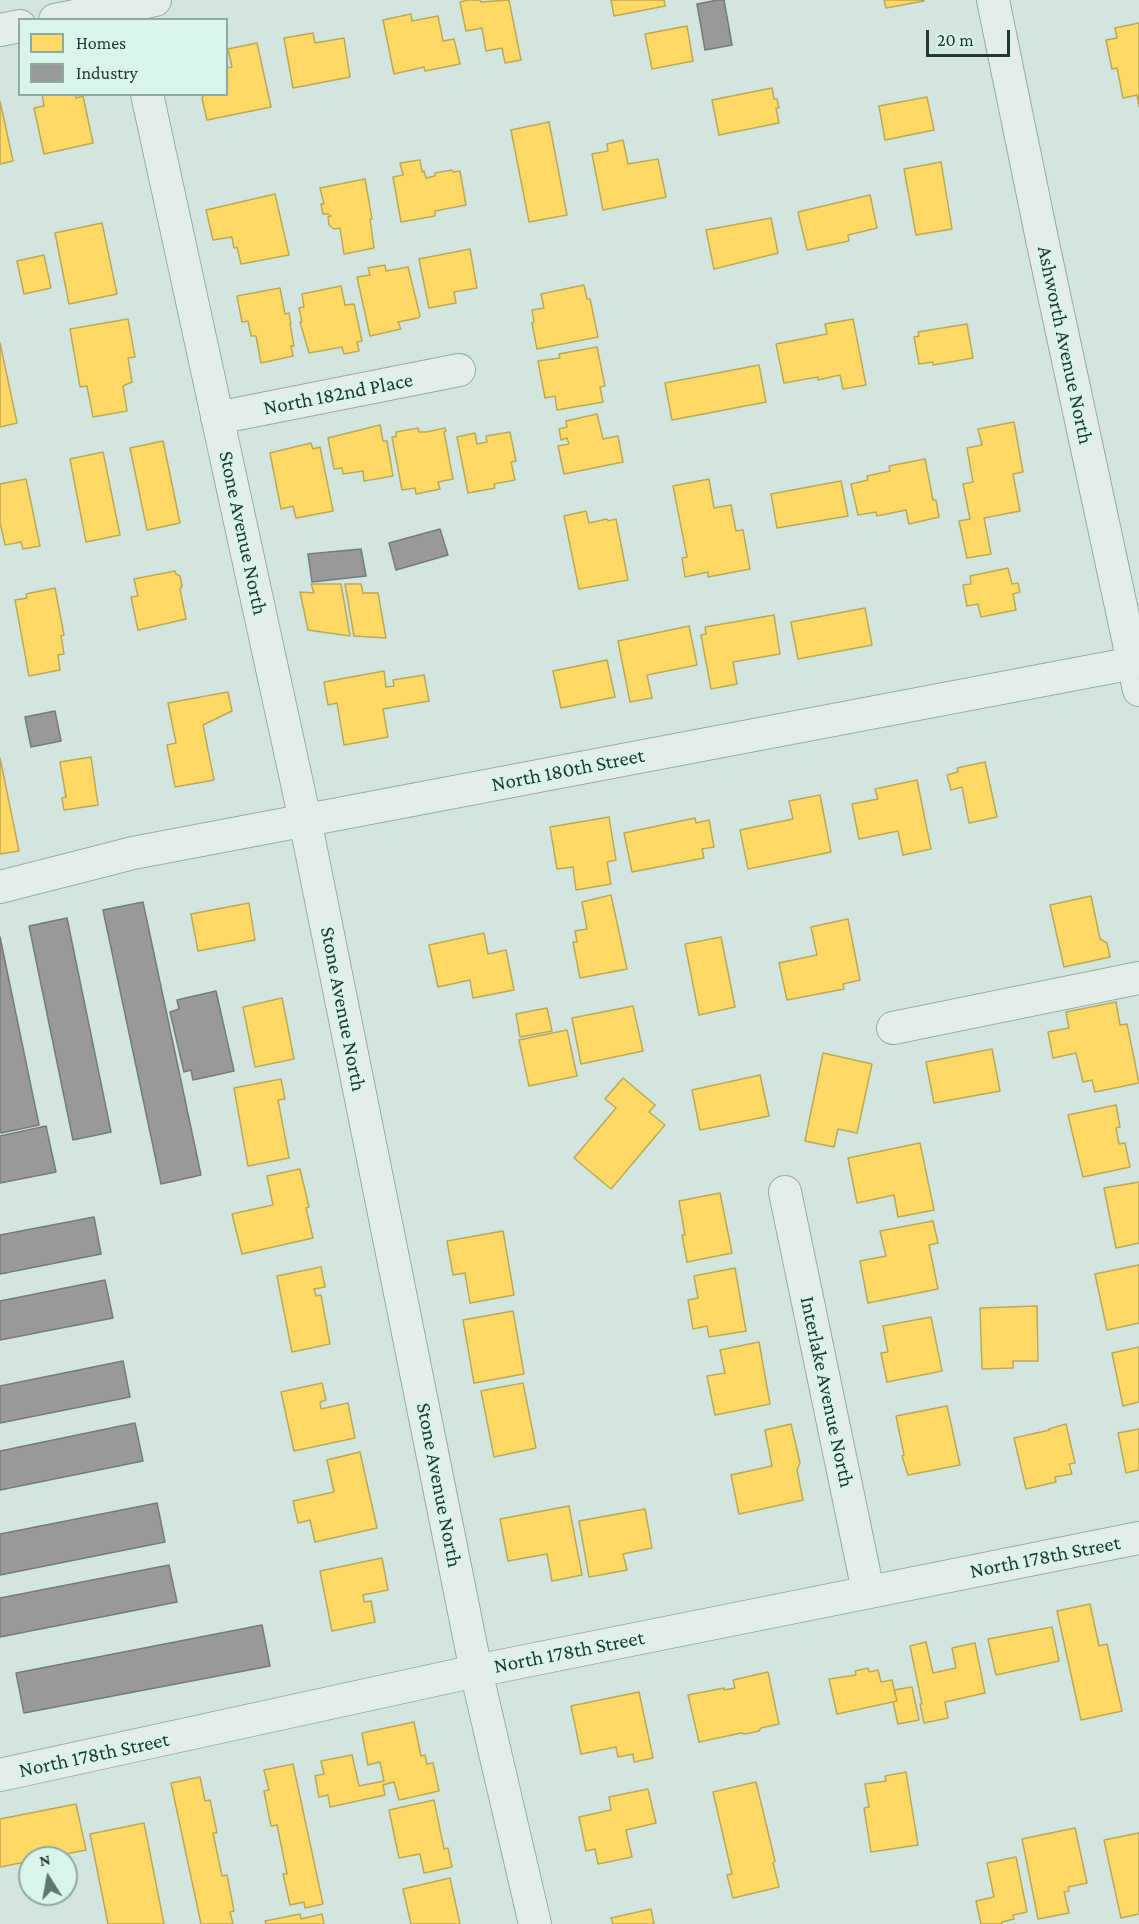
<!DOCTYPE html>
<style>
body{margin:0}
#map{position:relative;width:1139px;height:1924px;overflow:hidden;background:#d2e5de;font-family:"Crimson Pro",serif}
canvas{display:block}
.legend{position:absolute;left:18px;top:18px;width:210px;height:78px;box-sizing:border-box;background:#d9f4eb;border:2px solid #8faa9f;margin:0;padding:8px 10px;list-style:none;font-size:18px;color:#213a2c}
.legend li{display:flex;align-items:center;gap:12px;height:30px}
.legend b{width:30px;border:2px solid #8faa9f}
.north{position:absolute;left:18px;top:1846px;width:60px;height:60px;box-sizing:border-box;background:#d9f4eb;border:2px solid #8faa9f;border-radius:50%;rotate:349deg;font-size:16px;font-weight:700;line-height:24px;text-align:center;color:#213a2c}
.north::after{content:'';display:block;margin:auto;width:21px;height:27px;background:#5f766a;clip-path:polygon(50% 0,100% 100%,50% 72%,0 100%)}
.scale{position:absolute;left:926px;top:30px;width:84px;height:27px;box-sizing:border-box;border:3px solid #213a2c;border-top:0;padding-left:8px;font-size:18px;line-height:21px;white-space:nowrap;color:#213a2c;-webkit-text-stroke:4px #d9f4eb;paint-order:stroke}
</style>
<div id="map">
<canvas width="1139" height="1924"></canvas>
<ul class="legend">
<li><b style="height:16px;background:#ffd966"></b>Homes</li>
<li><b style="height:16px;background:#999"></b>Industry</li>
</ul>
<div class="north">N</div>
<div class="scale">20 m</div>
</div>
<script>
const c = document.querySelector('canvas').getContext('2d');
c.lineJoin = 'round';
function paint(path, color) { c.fillStyle = color; c.fill(path, 'evenodd'); }
function trace(path, color, width, dash) { c.strokeStyle = color; c.lineWidth = width; c.lineCap = dash ? 'butt' : 'round'; c.setLineDash(dash || []); c.stroke(path); }
function label(font, color, halo, rows, align = 'center') {
  c.font = font + ' "Crimson Pro",serif'; c.lineWidth = 6; c.setLineDash([]); c.textBaseline = 'middle'; c.strokeStyle = halo; c.fillStyle = color; for (const [text, x, y, turn = 0] of rows) {
    c.save(); c.translate(x, y); c.rotate((+turn || 0) * Math.PI / 180); c.textAlign = isNaN(turn) ? turn : align; if (halo) c.strokeText(text, 0, 0); c.fillText(text, 0, 0); c.restore();
  }
}
const homes = new Path2D(`
 M469 0H480L481 2 509 0 521 60 505 63 502 48 486 51 482 28 466 31 460 2Z
 M611 0H664L665 6 614 16Z
 M884 0H924V1L886 8Z
 M411 14 412 21 438 16 443 41 454 39 460 64 425 71 424 67 394 74 383 20Z
 M1139 23V107L1137 95 1123 98 1117 68 1112 69 1106 40 1117 38 1115 28Z
 M687 26 693 61 652 69 645 34Z
 M313 33 315 43 344 38 350 77 293 88 284 38Z
 M257 43 271 107 207 120 202 98 204 94H226V68L232 67 228 49Z
 M772 88 774 99H777L779 108H776L779 123 719 135 712 100Z
 M42 94H75L76 98 83 96 93 143 44 154 34 108 44 106Z
 M927 97 934 130 885 140 879 106Z
 M0 101 13 161 0 164Z
 M549 122 567 215 529 222 511 130Z
 M623 140 628 164 658 159 666 197 603 210 592 154 608 151 607 144Z
 M420 160 422 172 424 171 426 178 435 176V173L452 170 453 172 460 171 466 205 435 211V216L401 222 393 177 403 175 400 163Z
 M941 162 952 229 916 235 904 169Z
 M365 179 372 219H370L374 248 344 254 340 228 334 229 329 225 328 217 331 216 328 214H323L321 204H324L320 188Z
 M275 194 289 255 241 264 237 247 234 248 232 237 213 240 206 210Z
 M870 195 877 228 848 235 849 241 807 250 798 212Z
 M771 218 778 253 714 269 706 230Z
 M102 223 117 294 69 304 55 233Z
 M470 249 477 288 454 292 456 303 429 308 419 259Z
 M44 255 51 288 24 294 17 261Z
 M385 265 386 271 408 267 420 316 418 318 398 322 401 329 370 336 357 277 370 275 368 268Z
 M584 285 587 299H590L598 337 537 349 532 323 534 322 532 310 544 308 541 294Z
 M341 286 345 305 354 304 362 341 357 342 359 351 344 354 342 347 309 353 300 322H302L299 308 304 307 302 294Z
 M280 288 285 314 289 313 291 324H290L294 346H291L293 356 261 363 256 336H251L248 321 242 322 237 296Z
 M128 319 135 357 128 358 132 382 123 386 127 411 93 417 87 386 80 387 70 329Z
 M853 319 866 385 843 389 840 375 818 380V377L784 383 776 344 827 334 825 324Z
 M967 324 973 358 933 365V362L919 364 914 337 919 336 918 332Z
 M0 343 17 423 0 427Z
 M597 347 605 386 600 387 603 402 557 410 555 396 545 398 538 361 560 358 559 354Z
 M759 365 766 402 672 420 665 383Z
 M597 414 603 439 618 436 623 462 564 474 558 446 569 444 567 438 561 440 559 429 567 427 566 421Z
 M1014 422 1023 472 1013 474 1020 511 984 518 991 554 967 558 959 521 970 519 963 484 973 482 967 448 982 445 978 429Z
 M380 425 383 441H387L393 476 364 481 363 471 343 474 342 468 334 469 328 438Z
 M418 428 419 432H426L445 428 446 431 444 432 453 479 438 482 440 489 416 494 415 488 402 490 392 437H396V432Z
 M510 432 516 461 511 462 515 480 494 484 495 488 468 493 457 437 475 433 477 444 487 442 486 436Z
 M163 441 180 523 147 530 130 448Z
 M311 443 313 449 320 447 333 511 296 518 293 506 281 509 270 453Z
 M103 452 120 535 86 542 70 459Z
 M925 459 933 500H936L939 517 909 524 906 510 877 516 876 512 858 515 851 484 868 480 867 476 890 471 889 466Z
 M26 479 40 546 23 549 21 542 5 545 0 522V484Z
 M709 479 714 508 731 505 736 531 743 530 750 569 708 577V572L685 577 682 558 687 557 673 486Z
 M841 481 848 516 777 528 771 494Z
 M586 511 589 523 607 519 608 521 616 519 628 580 579 589 564 516Z
 M1008 568 1012 584 1018 583 1020 592 1013 594 1016 610 981 617 978 604 967 606 963 585 971 584 970 576Z
 M175 571 176 574 180 576 182 586 180 589 186 619 138 630 131 597 138 596 134 579Z
 M311 584H341L350 636 308 630 300 592 314 593Z
 M345 584H361L363 593H378L386 638 354 636Z
 M55 588 64 635 61 636 64 654 58 655 60 670 29 676 15 600 27 598 26 594Z
 M865 608 872 645 798 659 791 622Z
 M774 615 780 654 733 662 737 684 711 689 701 635 706 634 705 627Z
 M689 626 697 665 647 675 652 698 630 702 618 641Z
 M607 660 615 697 561 708 553 671Z
 M384 671 386 687 394 686 393 680 424 675 429 701 383 709 388 737 344 745 337 703 328 705 324 682Z
 M228 692 232 711 203 725 214 780 175 787 167 745 176 743 168 703Z
 M91 757 98 805 64 810 62 798 66 797 60 762Z
 M0 758 19 851 0 854Z
 M985 762 997 817 969 823 962 787 951 790 947 775 958 772 957 768Z
 M917 780 931 849 903 855 898 831 859 839 852 804 878 799 875 789Z
 M820 795 831 852 748 869 740 830 793 819 789 801Z
 M609 817 616 860 607 862 611 884 576 890 573 867 557 869 550 827Z
 M695 818 696 823 709 820 714 847 702 849 704 858 632 872 624 833Z
 M611 895 627 969 580 978 573 942H577L575 931 587 929 582 902Z
 M1091 896 1100 939 1107 943 1110 957 1064 967 1050 905Z
 M249 903 255 940 198 951 191 914Z
 M848 919 860 980 843 984 844 989 787 1000 779 963 817 955 811 927Z
 M484 933 488 954 506 950 514 990 473 998 470 980 438 987 429 945Z
 M721 937 735 1007 699 1015 685 944Z
 M282 998 294 1059 255 1067 243 1007Z
 M1116 1002 1120 1025 1127 1024 1139 1083 1095 1092 1092 1080 1083 1082 1076 1053 1053 1058 1048 1032 1069 1028 1066 1012Z
 M633 1006 643 1051 581 1064 572 1018Z
 M547 1008 552 1031 520 1037 516 1014Z
 M567 1030 577 1076 529 1086 519 1040Z
 M992 1049 1000 1091 934 1103 926 1062Z
 M823 1053 872 1064 857 1133 838 1129 834 1147 805 1141Z
 M760 1075 769 1116 700 1130 692 1090Z
 M623 1078 655 1105 649 1112 665 1125 611 1189 574 1158 616 1108 605 1099Z
 M281 1079 285 1099 278 1100 289 1158 248 1166 234 1088Z
 M1116 1105 1120 1127 1116 1128 1119 1144 1125 1143 1130 1167 1083 1177 1068 1115Z
 M920 1143 934 1210 898 1217 894 1195 857 1203 848 1158Z
 M300 1169 309 1207 306 1208 313 1238 242 1254 232 1214 273 1205 267 1176Z
 M1139 1182V1243L1116 1248 1104 1188Z
 M720 1193 732 1253 687 1262 682 1235H685L679 1201Z
 M933 1221 938 1243 929 1245 938 1289 868 1303 860 1261 886 1256 880 1231Z
 M503 1231 514 1295 470 1303 465 1273 453 1275 447 1241Z
 M1139 1265V1323L1107 1330 1095 1274Z
 M321 1267 325 1287 314 1289 316 1296 321 1295 330 1344 292 1352 277 1276Z
 M735 1268 746 1331 709 1337 707 1326 693 1329 688 1300 698 1298 694 1276Z
 M1037 1306 1038 1361H1013V1368L982 1369 980 1308Z
 M513 1311 524 1374 474 1383 463 1320Z
 M931 1317 942 1371 887 1382 881 1353 888 1352 883 1326Z
 M759 1342 770 1404 715 1415 707 1376 725 1373 720 1350Z
 M1139 1347V1402L1123 1406 1112 1353Z
 M322 1383 326 1400 320 1402 321 1409 348 1403 355 1438 294 1451 281 1392Z
 M523 1383 536 1448 494 1457 481 1391Z
 M947 1406 960 1465 908 1475 902 1456 904 1455 896 1416Z
 M791 1424 800 1463 797 1470 803 1500 739 1514 731 1475 772 1466 765 1430Z
 M1066 1424 1075 1463 1069 1464 1072 1474 1055 1477 1056 1482 1026 1489 1014 1438 1050 1430 1049 1429Z
 M1139 1429V1470L1126 1473 1118 1433Z
 M360 1452 377 1528 315 1542 310 1520 298 1523 293 1501 334 1492 327 1460Z
 M569 1506 582 1575 552 1581 547 1554 508 1561 500 1519Z
 M645 1509 652 1548 623 1554 627 1570 589 1577 579 1521Z
 M382 1558 388 1590 363 1595 364 1602 371 1601 375 1622 332 1631 320 1571Z
 M1090 1604 1099 1646 1107 1644 1122 1711 1081 1720 1057 1611Z
 M1052 1627 1059 1661 996 1675 988 1639Z
 M926 1642 933 1673 956 1668 952 1648 975 1643 985 1693 945 1702 948 1718 924 1723 920 1704H922L910 1646Z
 M868 1668 869 1672 878 1670 881 1682 892 1680 897 1701 837 1714 829 1679 856 1675 855 1671Z
 M768 1672 779 1724 761 1728 759 1731 745 1734 741 1733 699 1742 688 1695 724 1688V1690L735 1688 733 1680Z
 M912 1687 919 1720 898 1724 893 1702 897 1701 894 1690Z
 M639 1692 653 1758 634 1762 633 1754 618 1757 616 1747 581 1754 571 1706Z
 M414 1722 421 1756 425 1755 427 1764 433 1763 439 1791 399 1800 394 1782 383 1785 385 1795 330 1807 328 1795 319 1797 315 1776 324 1774 321 1761 352 1755 359 1786 384 1781 380 1762 368 1765 362 1733Z
 M293 1764 323 1904 305 1908 304 1902 290 1905 283 1874H287L277 1825 271 1826 264 1791 269 1790 264 1770Z
 M906 1772 918 1845 871 1852 864 1808 869 1807 865 1784 886 1781 885 1776Z
 M200 1777 205 1801 210 1800 217 1833H213L222 1876 227 1875 234 1911 230 1912 233 1924H201L171 1783Z
 M756 1782 775 1861 773 1863 779 1887 733 1898 727 1875 732 1874 713 1792Z
 M648 1789 656 1823 626 1830 632 1857 598 1864 595 1849 586 1851 579 1817 611 1810 609 1797Z
 M434 1800 444 1849 448 1848 452 1867 424 1873 420 1854 399 1858 389 1810Z
 M76 1804 86 1850 44 1858H30V1861L0 1867V1819Z
 M144 1823 164 1924H108L90 1834Z
 M1075 1828 1087 1883 1068 1887 1069 1891 1064 1892 1069 1913 1038 1919 1022 1839Z
 M1139 1833V1914L1121 1918 1104 1840Z
 M1016 1857 1027 1912 1013 1915 1014 1919 1002 1922V1924H981L976 1901 994 1897 987 1863Z
 M450 1878 460 1924H411L403 1889Z
 M651 1909 654 1924H613L611 1918Z
 M300 1914 301 1919 322 1914 324 1924H266L265 1921Z`);
paint(homes, '#ffd966');
trace(homes, '#bca955', 1.5);
const industry = new Path2D(`
 M718 0H724L732 45 705 50 697 4Z
 M440 529 448 555 396 570 389 543Z
 M361 549 366 576 312 582 308 554Z
 M55 711 61 741 31 747 25 717Z
 M143 902 201 1175 161 1184 103 910Z
 M67 918 111 1132 73 1140 29 926Z
 M0 937 39 1125 1 1133 0 1130Z
 M216 991 234 1071 193 1080 191 1070 184 1072 170 1012 179 1009 177 1000Z
 M46 1126 56 1172 0 1183V1136Z
 M94 1217 101 1254 0 1274V1235Z
 M105 1280 113 1318 0 1340V1301Z
 M123 1361 130 1397 0 1423V1386Z
 M135 1423 143 1461 0 1490V1451Z
 M157 1503 165 1542 0 1575V1534Z
 M169 1565 177 1602 0 1637V1598Z
 M262 1625 270 1666 24 1713 16 1673Z`);
paint(industry, '#999');
trace(industry, '#757c78', 1.5);
const minor = new Path2D(`
 M993 0 1042 239 1139 690
 M55 20 155 0
 M0 30 20 26
 M147 94 305 820 476 1671 535 1924
 M217 418 459 370
 M0 887 133 853 1139 662
 M893 1028 1139 978
 M785 1192 868 1591
 M0 1775 476 1671 1139 1538`);
trace(minor, '#9aaba3', 34);
trace(minor, '#e3eeea', 32);
label('21px', '#213a2c', '#d9f4eb', [
 ["Ashworth Avenue North",1065,345,78],
 ["North 182nd Place",338,394,-11],
 ["Stone Avenue North",243,533,78],
 ["North 180th Street",568,770,-11],
 ["Stone Avenue North",343,1009,79],
 ["Interlake Avenue North",827,1392,78],
 ["Stone Avenue North",439,1485,79],
 ["North 178th Street",1045,1557,-11],
 ["North 178th Street",569,1652,-11],
 ["North 178th Street",94,1755,-12]
]);
</script>
